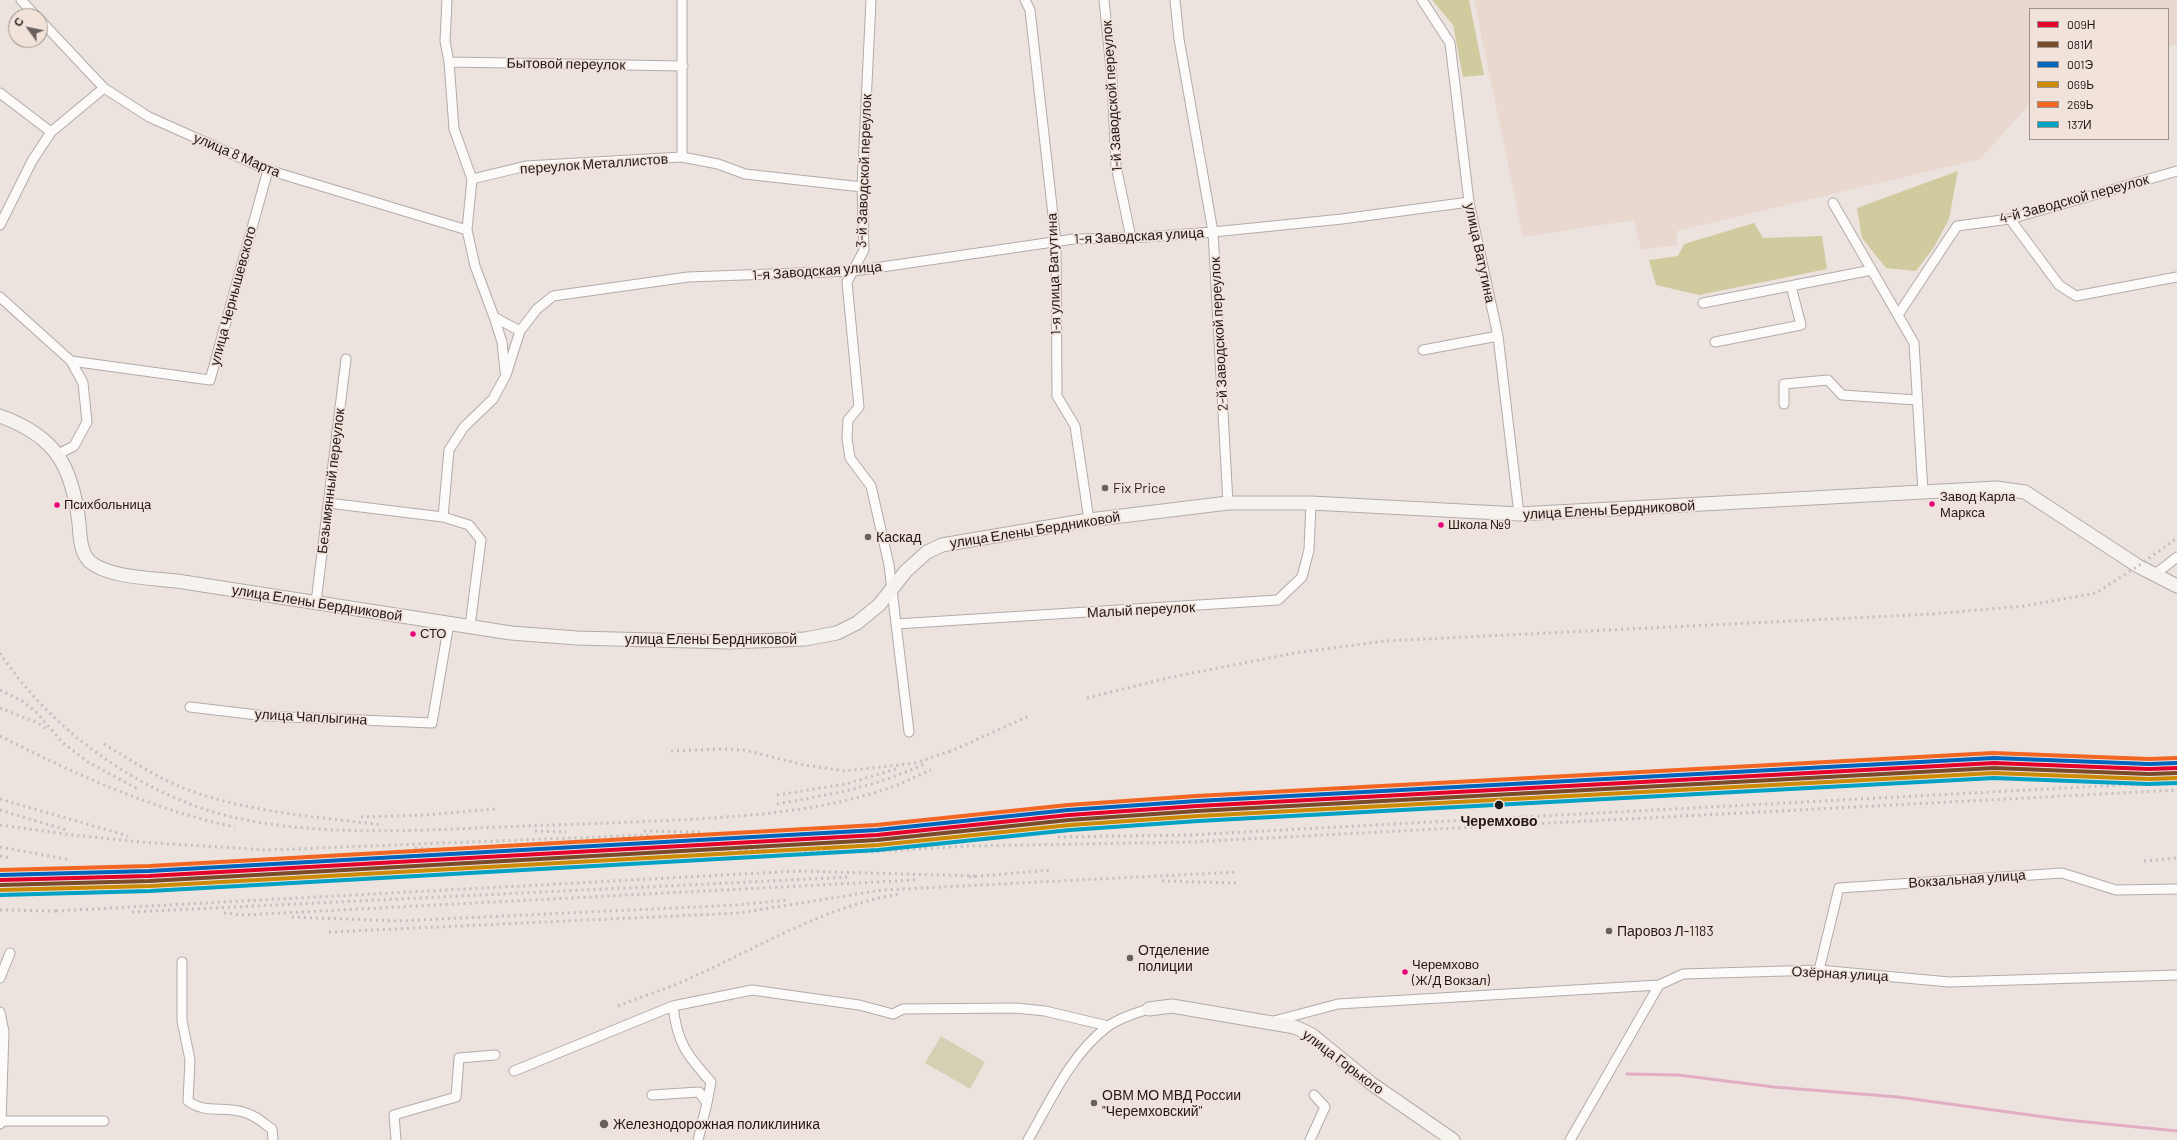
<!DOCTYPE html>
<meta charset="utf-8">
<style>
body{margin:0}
#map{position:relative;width:2177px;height:1140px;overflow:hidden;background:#ece3df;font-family:Barlow,sans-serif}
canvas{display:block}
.legend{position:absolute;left:2029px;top:8px;width:140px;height:132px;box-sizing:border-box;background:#f1e2da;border:1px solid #9d928c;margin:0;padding:5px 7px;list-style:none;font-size:12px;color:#1f1917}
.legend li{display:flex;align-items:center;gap:8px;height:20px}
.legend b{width:20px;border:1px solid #9d928c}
.north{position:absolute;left:8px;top:8px;width:40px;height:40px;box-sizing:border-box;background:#f1e2da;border:1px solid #9d928c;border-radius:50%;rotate:303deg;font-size:11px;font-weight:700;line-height:16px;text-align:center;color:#1f1917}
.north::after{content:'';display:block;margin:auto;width:14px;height:18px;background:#67605d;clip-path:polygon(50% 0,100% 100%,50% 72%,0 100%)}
</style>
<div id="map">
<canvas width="2177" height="1140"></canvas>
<ul class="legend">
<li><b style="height:5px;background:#e4002b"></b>009Н</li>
<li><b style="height:5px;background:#7a4b2a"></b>081И</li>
<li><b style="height:5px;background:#0065bd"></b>001Э</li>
<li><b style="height:5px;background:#cc8a05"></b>069Ь</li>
<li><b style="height:5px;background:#f26522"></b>269Ь</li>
<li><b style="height:5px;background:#02a2c5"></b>137И</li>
</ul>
<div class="north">С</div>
</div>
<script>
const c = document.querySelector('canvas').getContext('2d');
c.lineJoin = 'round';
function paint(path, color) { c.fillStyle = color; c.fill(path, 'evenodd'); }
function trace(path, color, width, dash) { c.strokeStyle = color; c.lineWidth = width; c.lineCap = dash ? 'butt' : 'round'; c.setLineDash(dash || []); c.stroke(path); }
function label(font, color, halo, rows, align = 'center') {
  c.font = font + ' Barlow,sans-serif'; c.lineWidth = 3.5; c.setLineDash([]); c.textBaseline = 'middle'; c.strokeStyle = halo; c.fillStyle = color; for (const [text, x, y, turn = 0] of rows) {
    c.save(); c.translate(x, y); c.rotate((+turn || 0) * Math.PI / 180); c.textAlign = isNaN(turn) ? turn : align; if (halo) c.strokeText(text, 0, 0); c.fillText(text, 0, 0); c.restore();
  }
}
paint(new Path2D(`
 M1474 0H2177V44L2168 47V9H2030V104L1980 159 1677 231V245L1641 250 1634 220 1523 237Z`), '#e9d8cf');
paint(new Path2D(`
 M941 1036 985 1062 970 1089 925 1063Z`), '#d5d0b4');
paint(new Path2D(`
 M1432 0H1469L1484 75 1463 77 1453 25Z
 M1958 171 1949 219 1934 247 1916 271 1886 268 1862 238 1857 208Z
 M1754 223 1763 238 1822 236 1827 269 1699 295 1656 285 1649 260 1678 256 1684 244Z`), '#d0ca9f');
trace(new Path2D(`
 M1627 1074 1678 1075 1774 1087 1898 1097 2067 1120 2177 1131`), '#e2acc2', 3);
const street = new Path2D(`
 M21 0 36 16
 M447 0 445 41 449 62 454 129 472 179
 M682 0V157
 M871 0 862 187 864 250 847 282 859 407 848 420 847 439 850 458 871 486 889 565 909 732
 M1025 0 1030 10 1056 242 1057 396 1075 426 1089 520
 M1104 0 1112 79 1116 166 1131 238
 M1175 0 1179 39 1213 232 1228 503
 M1422 0 1450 43 1469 202 1498 336 1519 514
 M40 20 104 88 149 117 268 170 467 230
 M449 62 683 66
 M0 93 51 132
 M1833 203 1914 343 1923 492
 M2010 219 2059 285 2076 296 2177 277
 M0 225 32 161 51 132 104 88
 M0 297 71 361 83 383 87 422 74 446 58 454
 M1703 303 1872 270
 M1898 315 1957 226 2010 219 2177 171
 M494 317 502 342 505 371
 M520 331 494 317 475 266 467 230 472 179 526 166 682 157 718 164 745 174 862 187
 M1715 342 1801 325 1791 286
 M1423 350 1498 336
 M71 361 210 380 268 170
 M1784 404V384L1828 380 1842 395 1917 400
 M328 503 443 517
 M2154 575 2177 557
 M316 602 346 359
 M896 624 1278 600 1302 577 1309 550 1311 503
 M470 626 481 540 469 525 443 517 449 450 464 427 493 399 506 375 520 331 537 309 553 296 688 277 854 271 1074 239 1131 238 1213 232 1342 219 1469 202
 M190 707 266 716 432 723 449 623
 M182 962V1021L190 1060 188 1101C205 1114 223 1106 243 1112 255 1115 262 1122 272 1129L273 1140
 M1819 970 1839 888 2062 873 2116 890 2177 889
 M0 978 10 953
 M673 1006C677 1043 687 1055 711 1082L707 1103
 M0 1012 4 1032 1 1121
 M1274 1021 1338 1004 1659 985
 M514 1071 673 1006 752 990 859 1005 893 1014 903 1009 1016 1008 1045 1011 1108 1026
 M652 1095 699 1092 707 1103 698 1140
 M0 1124 1 1121H104
 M396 1140 394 1115 456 1097 459 1058 495 1055
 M1028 1140C1050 1102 1071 1054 1107 1027 1119 1018 1135 1013 1149 1009
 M1310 1140 1325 1107 1314 1095
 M1570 1140 1659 985 1683 974 1819 970 1949 982 2177 975`);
const secondary = new Path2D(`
 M0 416C56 436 72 466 79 523 80 535 80 551 89 561 108 578 153 578 177 581L511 633 577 638 729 642 805 639 837 633 857 623 879 605 906 571 927 552 942 545 1089 520 1228 503H1311L1519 514 1996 488 2025 492 2138 566 2177 586
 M1149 1009 1172 1006 1295 1027 1312 1035 1372 1084 1453 1140`);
trace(street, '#b2aba9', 11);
trace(secondary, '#b2aba9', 15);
trace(street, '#fcfbfa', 9);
trace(secondary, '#f6f3ef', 13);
trace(new Path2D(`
 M0 653C50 729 139 794 228 816 318 838 430 830 522 826 581 824 639 822 697 819 760 815 820 810 880 791 898 786 914 777 931 770
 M0 690 24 702 37 713 63 743 88 762 140 790
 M1087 698 1172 677 1295 653 1385 641 1933 614 2024 606 2096 593 2138 566 2177 538
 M0 708 38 723 46 729
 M0 736C75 774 153 810 235 827
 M104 744C129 759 154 776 181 787 242 812 318 817 383 825
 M671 751 723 749 745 750 804 765 845 771 915 763 953 750
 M949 752 1029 716
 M777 795 846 784 896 769
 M0 799 128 836
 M777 804C827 795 877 787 924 764
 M0 810 66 830
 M361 817 425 815 495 809
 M0 825 73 835 141 842 267 850 649 835
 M535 831 566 832
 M644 831 704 832
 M1058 837 1188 835 2177 782
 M0 847 71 860
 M415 848 434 849
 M739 850 869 852 967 846 1190 842 2177 790
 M0 856 10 858
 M2144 861 2177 858
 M969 877 1052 870
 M1162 881 1237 883
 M0 910 60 911
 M56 911 798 871 975 876
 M132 912 851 877
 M224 913 244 915 915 880
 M292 917 398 921 737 905 787 900
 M329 932 739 913 882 890 1237 872
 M618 1006C640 997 664 990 686 980 756 949 822 907 899 894`), '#c2bfbf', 3, [2, 4]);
trace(new Path2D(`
 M0 880 149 876 877 835 1069 815 1197 806 1994 763 2149 769 2177 768`), '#e4002b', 4);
trace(new Path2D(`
 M0 885 149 881 877 840 1069 820 1197 811 1994 768 2149 774 2177 773`), '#7a4b2a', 4);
trace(new Path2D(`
 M0 875 149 871 877 830 1068 810 1197 801 1994 758 2149 764 2177 763`), '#0065bd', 4);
trace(new Path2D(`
 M0 890 150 886 878 845 1070 825 1198 816 1994 773 2149 779 2177 778`), '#cc8a05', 4);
trace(new Path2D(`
 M0 870 149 866 876 825 1068 805 1196 796 1993 753 2149 759 2177 758`), '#f26522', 4);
trace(new Path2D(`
 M0 895 150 891 878 850 1070 830 1198 821 1994 778 2148 784 2177 783`), '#02a2c5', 4);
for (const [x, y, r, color] of [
 [1105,488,4,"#67605d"],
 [1932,504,3.5,"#e5007d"],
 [57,505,3.5,"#e5007d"],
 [1441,525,3.5,"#e5007d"],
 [868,537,4,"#67605d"],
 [413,634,3.5,"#e5007d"],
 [1499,805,5,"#1f1917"],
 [1609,931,4,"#67605d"],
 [1130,958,4,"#67605d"],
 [1405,972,3.5,"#e5007d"],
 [1094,1103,4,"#67605d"],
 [604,1124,5,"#67605d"]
]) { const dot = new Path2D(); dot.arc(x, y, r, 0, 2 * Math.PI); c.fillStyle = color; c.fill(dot); trace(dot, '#f1e2da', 1.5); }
label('13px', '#1f1917', '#f1e2da', [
 ["Завод Карла",1940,497],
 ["Маркса",1940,513],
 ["Психбольница",64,505],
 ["Школа №9",1448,525],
 ["СТО",420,634],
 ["Черемхово",1412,965],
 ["(Ж/Д Вокзал)",1412,981]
], 'left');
label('14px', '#1f1917', '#f1e2da', [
 ["Бытовой переулок",566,64,1],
 ["1-й Заводской переулок",1112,96,-94],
 ["улица 8 Марта",237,155,23],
 ["переулок Металлистов",594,164,-4],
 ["3-й Заводской переулок",864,171,-88],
 ["4-й Заводской переулок",2074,199,-15],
 ["1-я Заводская улица",1139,236,-3],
 ["улица Ватутина",1480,253,78],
 ["1-я Заводская улица",817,271,-4],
 ["1-я улица Ватутина",1054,274,-92],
 ["улица Чернышевского",233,296,-75],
 ["2-й Заводской переулок",1219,334,-93],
 ["Безымянный переулок",331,481,-83],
 ["улица Елены Бердниковой",1609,510,-3],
 ["улица Елены Бердниковой",1035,530,-9],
 ["улица Елены Бердниковой",317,603,9],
 ["Малый переулок",1141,610,-3],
 ["улица Елены Бердниковой",711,639],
 ["улица Чаплыгина",311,717,3],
 ["Вокзальная улица",1967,879,-4],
 ["Озёрная улица",1840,974,3],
 ["улица Горького",1343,1062,37]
]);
label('14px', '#1f1917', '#f1e2da', [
 ["Fix Price",1113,488],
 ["Каскад",876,537],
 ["Паровоз Л-1183",1617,931],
 ["Отделение",1138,950],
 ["полиции",1138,966],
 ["ОВМ МО МВД России",1102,1095],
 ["\"Черемховский\"",1102,1111],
 ["Железнодорожная поликлиника",613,1124]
], 'left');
label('bold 14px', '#1f1917', '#f1e2da', [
 ["Черемхово",1499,821]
]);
</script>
